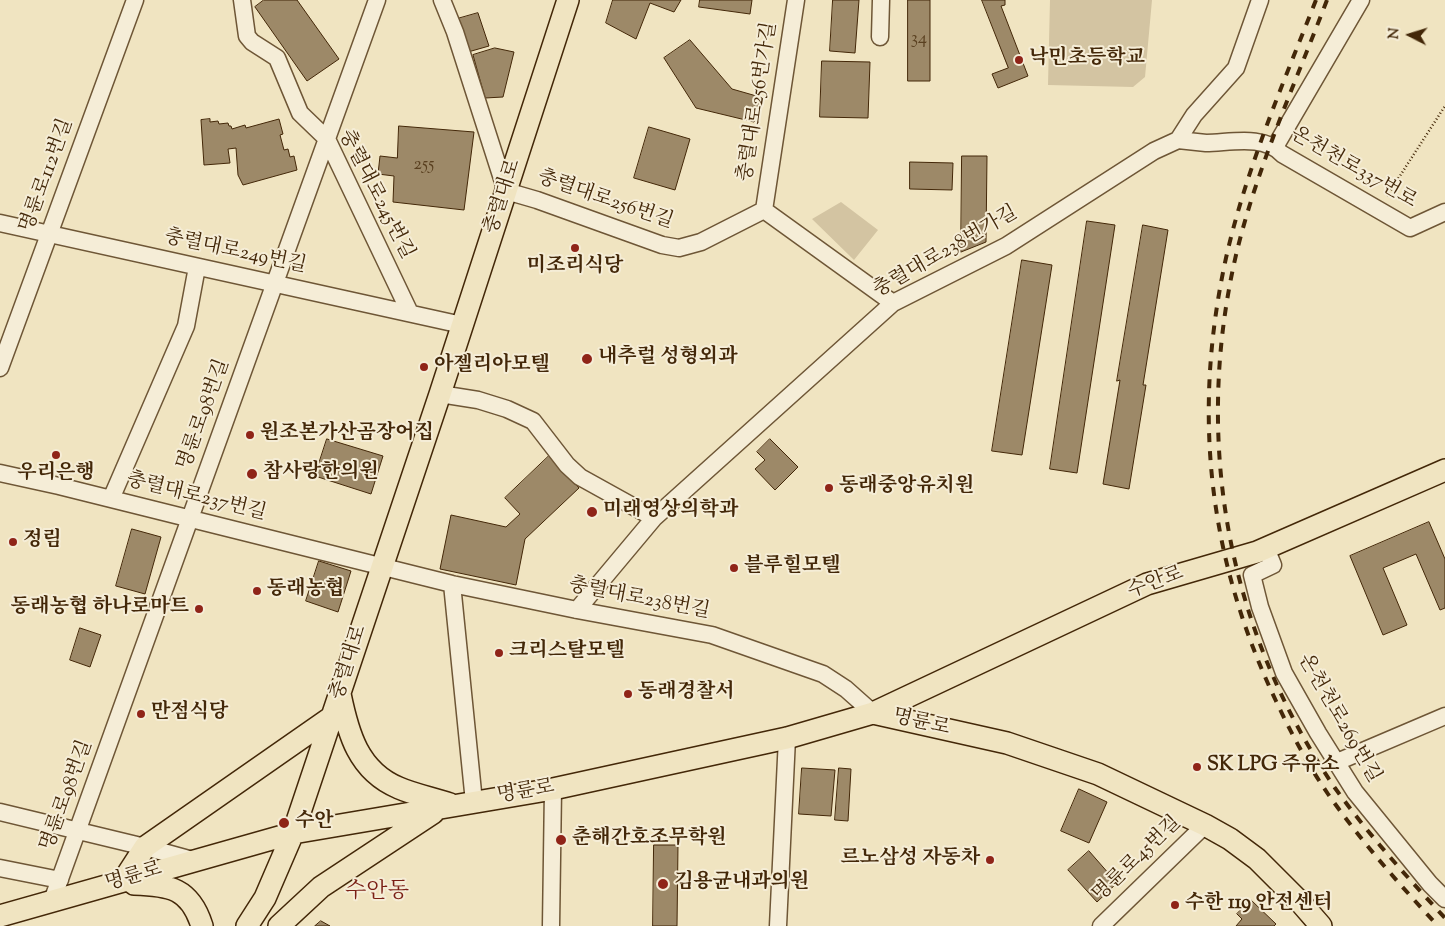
<!DOCTYPE html>
<meta charset="utf-8">
<style>
body{margin:0}
#map{position:relative;width:1445px;height:926px;overflow:hidden;background:#f0e4c1;font-family:"Sorts Mill Goudy",serif}
canvas{display:block}
.north{position:absolute;left:1385px;top:10px;width:50px;height:50px;-webkit-text-stroke:4px #f5edd7;paint-order:stroke;rotate:275deg;font-size:14px;font-weight:700;line-height:20px;text-align:center;color:#432708}
.north::after{content:'';display:block;margin:auto;width:18px;height:22px;background:#432708;clip-path:polygon(50% 0,100% 100%,50% 72%,0 100%)}
</style>
<div id="map">
<canvas width="1445" height="926"></canvas>
<div class="north">N</div>
</div>
<script>
const c = document.querySelector('canvas').getContext('2d');
c.lineJoin = 'round';
function paint(path, color) { c.fillStyle = color; c.fill(path, 'evenodd'); }
function trace(path, color, width, dash) { c.strokeStyle = color; c.lineWidth = width; c.lineCap = dash ? 'butt' : 'round'; c.setLineDash(dash || []); c.stroke(path); }
function label(font, color, halo, rows, align = 'center') {
  c.font = font + ' "Sorts Mill Goudy","Noto Serif KR",serif'; c.lineWidth = 4; c.setLineDash([]); c.textBaseline = 'middle'; c.strokeStyle = halo; c.fillStyle = color; for (const [text, x, y, turn = 0] of rows) {
    c.save(); c.translate(x, y); c.rotate((+turn || 0) * Math.PI / 180); c.textAlign = isNaN(turn) ? turn : align; if (halo) c.strokeText(text, 0, 0); c.fillText(text, 0, 0); c.restore();
  }
}
paint(new Path2D(`
 M1050 0H1152L1145 77 1133 87 1048 85Z
 M841 202 878 230 854 260 812 219Z`), '#d3c4a2');
const building = new Path2D(`
 M264 0H297L339 59 307 81 255 7Z
 M613 0H681L674 12 650 3 636 39 606 23Z
 M700 0H752L750 14 699 7Z
 M833 0H859L855 53 830 51Z
 M908 0H930V81H908Z
 M982 0H1005V5L1001 6 1028 76 998 88 992 74 1008 68Z
 M478 13 489 46 468 52 457 19Z
 M690 40 732 89 760 97 754 122 696 108 664 58Z
 M495 48 514 52 503 97 485 98 473 55Z
 M822 61 870 62 868 118 820 117Z
 M210 119V122L218 121 219 124 228 123 229 126H231L232 129 245 125 246 128 279 119 283 134 280 135 284 150 288 149 290 157 294 156 297 170 243 185 238 175 236 148 228 149 230 163 204 165 201 120Z
 M399 126 474 132 464 210 393 202 394 176 378 174 380 156 397 158Z
 M649 127 690 139 675 190 634 178Z
 M962 156H987L986 242 961 252Z
 M910 162 953 163 952 190 910 189Z
 M1087 221 1115 225 1077 473 1050 469Z
 M1143 225 1168 230 1143 385H1146L1129 489 1103 484 1120 380 1117 381Z
 M1022 260 1052 265 1022 455 992 451Z
 M327 439 383 456 371 494 315 476Z
 M770 439 798 467 775 490 755 469 765 460 757 452Z
 M549 456 579 488 525 539 516 585 440 569 451 515 506 527 520 514 505 498Z
 M1429 522 1445 559V608L1440 610 1416 554 1383 568 1407 625 1383 635 1350 556Z
 M132 529 161 537 145 594 116 586Z
 M319 561 351 571 338 612 306 601Z
 M80 628 101 635 90 667 70 660Z
 M802 768 835 770 831 816 799 814Z
 M839 768 851 769 848 821 835 820Z
 M1079 789 1107 802 1089 843 1061 831Z
 M654 845H678L677 926H653Z
 M1089 851 1117 883 1097 902 1068 870Z
 M1251 900 1276 924 1274 926H1236L1242 919 1237 914Z
 M321 921 330 926H315Z`);
paint(building, '#9d8968');
trace(building, '#432708', 1);
const minor = new Path2D(`
 M242 0 247 36 252 42 277 58 300 113 327 139 410 313
 M442 0 455 32 506 191 537 200 662 245 679 248 701 242 764 210 893 303
 M880 37 881 0
 M1178 140C1187 141 1196 142 1206 143 1229 143 1264 134 1282 154L1410 228 1445 212
 M1275 147 1361 0
 M764 210 796 0
 M0 223 462 325
 M0 368 135 0
 M440 394 478 400 507 409 533 421 567 465 580 477 654 518
 M0 473 59 486 452 584 577 610 712 635 823 674 846 689 873 713
 M111 499 186 326 197 267
 M1266 548 1273 565 1252 575 1260 607 1284 673 1318 733 1355 792 1430 884 1445 899
 M452 584 474 802
 M577 610 654 518 893 303 1006 246 1154 151 1178 140 1194 115 1236 68 1260 0
 M1337 762 1445 716
 M0 812 145 847 196 861
 M0 868 60 880
 M52 901 377 0
 M551 926 553 789
 M778 926 787 738
 M1101 926 1205 825`);
const major = new Path2D(`
 M340 694C348 733 358 771 399 788 415 795 433 798 450 804
 M873 713 1147 584 1257 552 1445 470
 M123 881 145 847 333 716
 M134 884C170 885 190 888 202 926
 M0 916 293 833 553 789 787 738 873 713 1007 743 1098 774 1205 825 1230 839 1257 859 1301 903 1321 926
 M247 926 265 898 293 833 440 394 568 0
 M279 926 321 887 433 813`);
trace(minor, '#6e5636', 19);
trace(major, '#432708', 24);
trace(new Path2D(`
 M1387 196 1445 106`), '#432708', 2.5, [1, 2.5]);
trace(minor, '#f5edd7', 16);
trace(major, '#f0e4c1', 21);
trace(new Path2D(`
 M1316 0C1283 84 1246 169 1226 258 1192 413 1208 558 1276 701 1291 733 1308 765 1328 794 1361 841 1399 884 1438 926
 M1327 0C1295 84 1257 167 1236 255 1193 441 1227 630 1335 788 1368 834 1407 877 1445 918`), '#432708', 4, [9, 9]);
for (const [x, y, r, color] of [
 [1019,60,5,"#8f2418"],
 [575,248,5,"#8f2418"],
 [587,359,6,"#8f2418"],
 [424,367,5,"#8f2418"],
 [250,435,5,"#8f2418"],
 [56,455,5,"#8f2418"],
 [252,474,6,"#8f2418"],
 [829,488,5,"#8f2418"],
 [592,512,6,"#8f2418"],
 [13,542,5,"#8f2418"],
 [734,568,5,"#8f2418"],
 [257,591,5,"#8f2418"],
 [199,609,5,"#8f2418"],
 [499,653,5,"#8f2418"],
 [628,694,5,"#8f2418"],
 [141,714,5,"#8f2418"],
 [1197,767,5,"#8f2418"],
 [284,823,6,"#8f2418"],
 [561,840,6,"#8f2418"],
 [990,860,5,"#8f2418"],
 [663,884,6,"#8f2418"],
 [1175,905,5,"#8f2418"]
]) { const dot = new Path2D(); dot.arc(x, y, r, 0, 2 * Math.PI); c.fillStyle = color; c.fill(dot); trace(dot, '#f5edd7', 2); }
label('18px', '#5a4020', null, [
 ["34",919,40],
 ["255",424,166]
]);
label('bold 20px', '#432708', '#f5edd7', [
 ["낙민초등학교",1029,60],
 ["미조리식당",575,268,"center"],
 ["내추럴 성형외과",598,359],
 ["아젤리아모텔",434,367],
 ["원조본가산곰장어집",260,435],
 ["참사랑한의원",263,474],
 ["우리은행",56,475,"center"],
 ["동래중앙유치원",839,488],
 ["미래영상의학과",603,512],
 ["정림",23,542],
 ["블루힐모텔",744,568],
 ["동래농협",267,591],
 ["동래농협 하나로마트",189,609,"right"],
 ["크리스탈모텔",509,653],
 ["동래경찰서",638,694],
 ["만점식당",151,714],
 ["SK LPG 주유소",1207,767],
 ["수안",295,823],
 ["춘해간호조무학원",572,840],
 ["르노삼성 자동차",980,860,"right"],
 ["김용균내과의원",674,884],
 ["수한 119 안전센터",1185,905]
], 'left');
label('20px', '#432708', '#f5edd7', [
 ["충렬대로256번가길",759,102,-81],
 ["온천천로337번로",1353,169,30],
 ["명륜로112번길",48,176,-70],
 ["충렬대로245번길",375,195,63],
 ["충렬대로",504,197,-72],
 ["충렬대로256번길",605,201,19],
 ["충렬대로249번길",235,253,12],
 ["충렬대로238번가길",946,253,-30],
 ["명륜로98번길",205,415,-70],
 ["충렬대로237번길",196,498,14],
 ["수안로",1156,584,-20],
 ["충렬대로238번길",639,600,11],
 ["충렬대로",350,663,-72],
 ["온천천로269번길",1338,719,60],
 ["명륜로",921,724,13],
 ["명륜로",526,793,-10],
 ["명륜로98번길",68,796,-70],
 ["명륜로45번길",1138,860,-44],
 ["명륜로",134,878,-16]
]);
label('22px', '#7a1f14', '#f5edd7', [
 ["수안동",377,893]
]);
</script>
